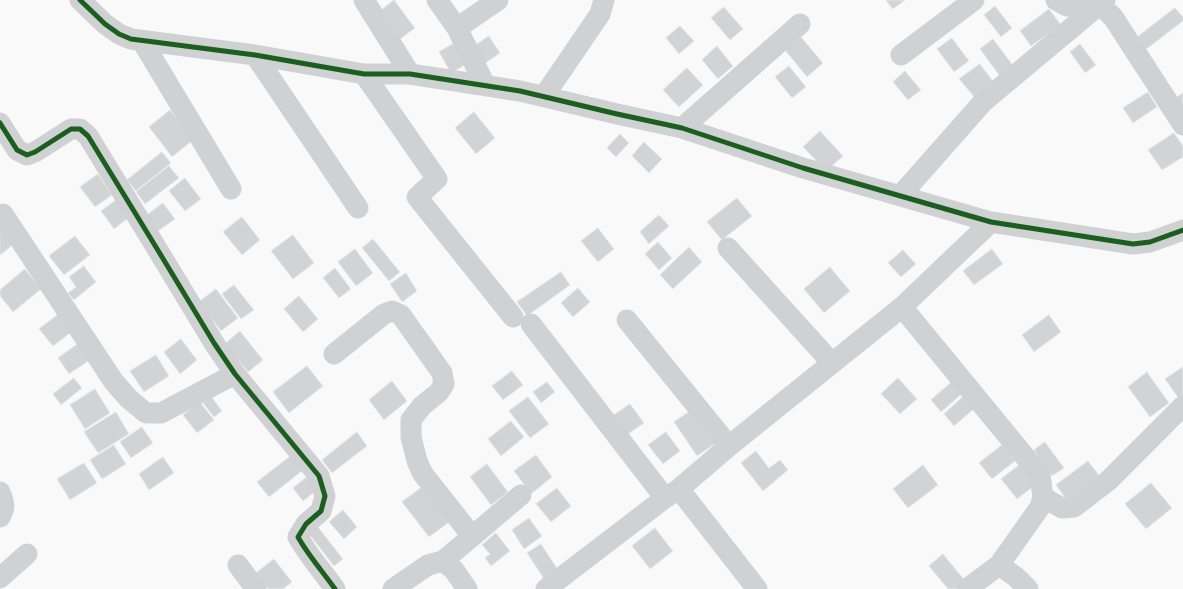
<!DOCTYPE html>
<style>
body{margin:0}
canvas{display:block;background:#f9f9f9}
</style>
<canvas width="1183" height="589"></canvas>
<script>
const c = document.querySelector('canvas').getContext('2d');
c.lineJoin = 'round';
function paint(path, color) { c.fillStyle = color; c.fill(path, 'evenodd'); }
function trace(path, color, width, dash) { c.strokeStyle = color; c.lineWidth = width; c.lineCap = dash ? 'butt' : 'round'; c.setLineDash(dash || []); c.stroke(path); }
const building = new Path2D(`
 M394 0 415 28 400 39 379 12Z
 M886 0H905L893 9Z
 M995 6 1012 28 1001 37 984 15Z
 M724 7 743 29 730 40 711 18Z
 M1175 8 1183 17V21L1145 50 1136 38Z
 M1049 9 1061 25 1031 46 1020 31Z
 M680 26 694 41 679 54 666 38Z
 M489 36 500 53 484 64 473 47Z
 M801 37 823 63 807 77 785 50Z
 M952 38 969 61 954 72 937 49Z
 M993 39 1015 68 1002 79 980 49Z
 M458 41 470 62 451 73 439 52Z
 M1080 44 1096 65 1085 73 1070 52Z
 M717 46 733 66 718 79 702 60Z
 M980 64 995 84 976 99 959 79Z
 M789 66 806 87 792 98 775 77Z
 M687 68 703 85 679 107 663 90Z
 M905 71 921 90 908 100 893 82Z
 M1148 92 1157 107 1133 123 1123 108Z
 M1183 93V113L1174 99Z
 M170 110 193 140 172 157 149 127Z
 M474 112 495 138 476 154 455 128Z
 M820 131 843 156 826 171 803 147Z
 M1174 133 1183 146V157L1162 170 1148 150Z
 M620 134 629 143 616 157 607 148Z
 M644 142 662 159 649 173 632 156Z
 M162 152 171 163 136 191 127 180Z
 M169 166 179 178 145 204 136 192Z
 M98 174 112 195 95 207 80 187Z
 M185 178 201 199 185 211 169 191Z
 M119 198 132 215 114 229 101 211Z
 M737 198 752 216 722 240 707 222Z
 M163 203 175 219 158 231 146 216Z
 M659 215 669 226 649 244 640 232Z
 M242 217 260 240 242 255 223 232Z
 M0 226 14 244 0 255Z
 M598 228 614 249 598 262 581 241Z
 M293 235 314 263 293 279 271 251Z
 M75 236 90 255 64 275 49 256Z
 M373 239 400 272 389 281 362 248Z
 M658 242 672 258 659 270 645 254Z
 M689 247 702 262 673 289 660 275Z
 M355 249 373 273 356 286 338 262Z
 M992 249 1003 264 974 285 963 271Z
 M903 250 916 264 901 277 888 263Z
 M84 266 96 282 74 300 68 293 76 287 69 277Z
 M830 267 850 291 824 313 804 289Z
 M335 268 351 289 339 298 323 278Z
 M25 269 41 289 13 312 0 296V290Z
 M561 272 570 285 527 316 517 302Z
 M406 273 417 291 402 302 390 284Z
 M234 285 254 310 241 319 222 294Z
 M578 288 590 302 573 317 561 303Z
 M216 289 238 318 221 331 199 302Z
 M299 296 318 319 303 332 284 309Z
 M60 313 73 331 53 346 39 329Z
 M1049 315 1061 332 1034 352 1022 335Z
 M240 331 263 360 248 372 225 344Z
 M181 339 197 360 180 374 164 352Z
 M82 341 94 357 69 374 58 358Z
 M156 355 169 376 144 392 130 371Z
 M307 366 323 386 289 413 273 392Z
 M1183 367V397L1179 399 1165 379Z
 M512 371 523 385 503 400 492 386Z
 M1147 372 1169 403 1150 417 1128 387Z
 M74 378 82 388 61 405 53 394Z
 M898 378 917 399 900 414 881 394Z
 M954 380 964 392 941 412 931 400Z
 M392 381 407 401 384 420 369 400Z
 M547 382 555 392 541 403 533 392Z
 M95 389 110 413 85 429 70 405Z
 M965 395 976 407 954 426 944 414Z
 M211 396 222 411 214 417 203 403Z
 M528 397 549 424 530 438 509 411Z
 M200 402 214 420 197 433 183 415Z
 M630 404 644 423 628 434 614 415Z
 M693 409 716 443 697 456 674 422Z
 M116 412 129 434 98 453 84 432Z
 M511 421 524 437 501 456 488 439Z
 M142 427 153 443 131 458 120 442Z
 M357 432 367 446 332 473 322 460Z
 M666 432 680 451 663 464 648 445Z
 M1045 442 1064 468 1052 476 1034 450Z
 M114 445 126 464 102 479 90 460Z
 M1002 445 1015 461 992 479 979 463Z
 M756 451 769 468 780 460 788 470 763 491 741 463Z
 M292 455 303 470 269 497 257 482Z
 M536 455 552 477 531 494 514 471Z
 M163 457 174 473 149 490 139 474Z
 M1088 461 1099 475 1067 500 1056 485Z
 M84 463 97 483 70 500 57 479Z
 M1022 463 1038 483 1017 499 1001 479Z
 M487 464 508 492 491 505 470 477Z
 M923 465 938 485 908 508 893 489Z
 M307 477 317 490 303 501 293 488Z
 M1151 483 1172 508 1146 529 1125 504Z
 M425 485 452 520 429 537 402 502Z
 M557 488 571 506 551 522 536 504Z
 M343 510 357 527 344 539 329 522Z
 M529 518 542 536 524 549 512 530Z
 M318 527 343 559 334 566 309 534Z
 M655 528 673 551 650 569 632 546Z
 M496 533 510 551 491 566 485 558 490 554 482 545Z
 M541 544 562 576 548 585 527 553Z
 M943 554 966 582 957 589H948L929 566Z
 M274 559 292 582 283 589H268L256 573Z`);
paint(building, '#d1d3d4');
trace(building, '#e8e8e8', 1);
trace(new Path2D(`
 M80 0 105 24 119 34 131 39 255 55 364 74H410L520 91 617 114 682 128 803 168 991 222 1133 244 1150 242 1183 230
 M364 0 410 74
 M437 0 457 28 485 85
 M1056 0 1067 6 1084 3 1099 4 1113 17 1183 125
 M457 28 498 0
 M142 41 231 189
 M255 55 358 208
 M901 55 974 0
 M364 74 437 179 417 197 513 317
 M544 96 600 14 604 0
 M0 123 17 150 27 155 35 152 71 129H80L88 136 159 252 214 343 235 374 319 476 325 496 321 511 306 524 298 537C308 555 323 572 335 589
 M682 128 800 24
 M900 196 983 102 1105 0
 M3 214 114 382 129 399 146 413H161L235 374
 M728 248 832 363
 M902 307 1040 475 1043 497 1040 507 999 565 967 589
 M627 320 729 446
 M531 324 665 498
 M334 354 384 314 392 311 401 315 442 373 444 384 439 392 422 406 411 420V437L417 461 423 474 472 536
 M679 489 757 589
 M0 492C4 503 6 507 0 517
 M1043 497 1062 508 1074 507 1108 481 1183 406
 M443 561 454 570 467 589
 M238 565 256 589
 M999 565 1016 577 1028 589
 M0 578 27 554
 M393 589 428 565 443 561 521 495
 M546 589 665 498 679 489 729 446 902 307 991 222`), '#cfd1d2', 21);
trace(new Path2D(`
 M80 0 105 24 119 34 131 39 255 55 364 74H410L520 91 617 114 682 128 803 168 991 222 1133 244 1150 242 1183 230
 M0 123 17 150 27 155 35 152 71 129H80L88 136 159 252 214 343 235 374 319 476 325 496 321 511 306 524 298 537C308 555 323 572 335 589`), '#1b5e20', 5);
</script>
